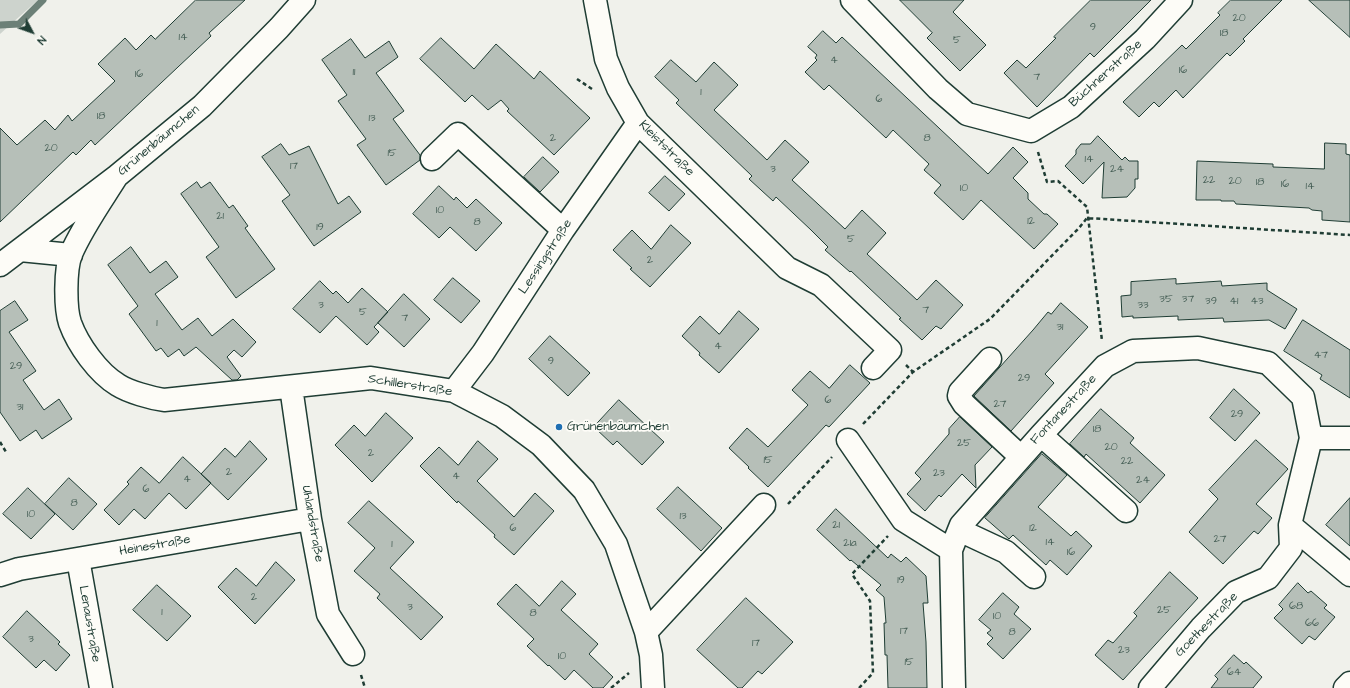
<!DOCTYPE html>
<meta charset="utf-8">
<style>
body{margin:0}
#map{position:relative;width:1350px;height:688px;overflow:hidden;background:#f0f1eb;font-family:"Architects Daughter",sans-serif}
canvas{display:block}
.north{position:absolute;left:12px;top:12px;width:40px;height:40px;-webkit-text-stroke:3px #fdfcf7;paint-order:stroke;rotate:131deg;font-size:11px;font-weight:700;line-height:16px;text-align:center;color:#1f3d34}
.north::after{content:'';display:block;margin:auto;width:14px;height:18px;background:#1f3d34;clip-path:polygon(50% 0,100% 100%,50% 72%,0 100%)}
</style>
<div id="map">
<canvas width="1350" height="688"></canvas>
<div class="north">N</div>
</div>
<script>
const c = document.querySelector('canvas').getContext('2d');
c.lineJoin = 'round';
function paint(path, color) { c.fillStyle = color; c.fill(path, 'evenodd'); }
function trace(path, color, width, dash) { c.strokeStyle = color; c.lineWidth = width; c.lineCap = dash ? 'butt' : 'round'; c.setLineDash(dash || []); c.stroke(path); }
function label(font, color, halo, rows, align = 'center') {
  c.font = font + ' "Architects Daughter",sans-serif'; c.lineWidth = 3.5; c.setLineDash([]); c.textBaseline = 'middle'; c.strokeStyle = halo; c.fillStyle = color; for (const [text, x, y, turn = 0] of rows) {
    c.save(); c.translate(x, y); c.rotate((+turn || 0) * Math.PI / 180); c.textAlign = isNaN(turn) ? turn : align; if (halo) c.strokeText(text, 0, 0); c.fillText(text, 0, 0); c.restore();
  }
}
paint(new Path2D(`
 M0 0H38L0 34Z`), '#cdd3cd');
trace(new Path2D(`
 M0 25 19 24 43 0`), '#6c8077', 7);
const building = new Path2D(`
 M196 0H245L209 33 211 36 95 145 91 140 76 155 73 152 0 222V128L17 145 45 120 55 130 68 115 72 121 115 81 98 64 125 38 136 50 151 35 155 39Z
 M900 0H964L953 12 986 45 960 71 927 38 932 33Z
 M1091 0H1151L1094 57 1090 53 1037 107 1004 73 1017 60 1026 68 1056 38 1054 37Z
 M1231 0H1282L1243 39 1245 41 1230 56 1227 53 1183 98 1176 90 1159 107 1154 102 1139 117 1123 102 1182 45 1186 49 1220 15 1218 13Z
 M1309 0H1350V37Z
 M823 31 836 43 842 37 988 174 1013 147 1028 162 1013 178 1028 193V199L1044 214H1047L1058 224 1034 249 981 200 963 220 934 193 941 185 924 170 929 164 893 130 886 138 829 85 824 90 805 72 817 60 815 58 817 55 808 47Z
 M441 38 474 69 496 44 534 79 540 71 590 118 554 155 507 111 509 109 501 100 488 110 472 95 465 102 420 59Z
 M351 39 365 58 389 41 398 57 376 73 404 111 393 119 420 155V160L386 185 357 145 366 139 338 101 347 95 322 60Z
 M671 60 696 82 714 62 738 85 714 110 767 160 785 140 809 162 792 180 845 229 862 210 886 233 867 254 917 300 936 280 963 305 941 329 936 326 922 340 899 319 901 318 851 271 850 272 825 250 828 247 811 230 776 197 773 201 749 179 752 176 676 103 679 100 655 77Z
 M1098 136 1122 160 1125 157 1129 161H1138V179H1135V188L1127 197 1102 198 1104 162 1083 184 1065 166 1076 154V150L1081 144H1090Z
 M1325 143 1346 144V154L1350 155V222L1322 220V211L1312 210 1309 208 1236 204 1234 201H1221V200H1196L1197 161 1273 164V167L1324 169Z
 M281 144 289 155 309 146 338 204 349 196 361 212 314 246 282 201 290 195 262 157Z
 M543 157 559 172 540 192 524 177Z
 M665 176 685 194 669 211 649 193Z
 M197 182 201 188 210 182 229 208 233 205 248 226 245 228 275 269 236 298 206 257 219 247 181 194Z
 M439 186 454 200 456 197 467 208 476 199 502 223 476 251 450 227 439 238 413 214Z
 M671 225 691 243 650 287 630 269 632 268 613 250 632 230 651 249Z
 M131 247 150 273 166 261 178 277 155 294 182 330 198 318 212 336 233 319 256 342 242 357 234 350 227 357 241 376 237 380H232L196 347 184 356 179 349 168 357 161 348 156 351 129 314 138 306 108 265Z
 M453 278 480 301 461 323 434 300Z
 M1176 279V284L1221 281 1222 286 1267 283V290L1297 309 1285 329 1269 320 1224 322 1223 318 1178 320V316L1133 318V316L1122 317 1121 296 1131 295V282Z
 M320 281 333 294 336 291 348 303 362 288 388 312 374 327 379 332 367 345 336 316 320 333 293 309Z
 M404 294 430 319 404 347 378 323Z
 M15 301 28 320 9 332 36 371 23 380 44 410 59 399 72 419 42 439 36 430 20 441 0 412V311Z
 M1061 303 1088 327 1045 374 1054 383 1011 431 974 396 1033 330 1048 312 1051 314Z
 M739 311 759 329 719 373 699 355 700 353 682 336 700 316 719 334Z
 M1303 320 1350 350V398L1320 379 1322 375 1284 351Z
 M550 336 590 373 568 396 529 359Z
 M850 365 870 383 829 427 826 425 768 487 748 468 749 467 729 448 747 428 768 447 808 405 792 390 810 371 829 388Z
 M1234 389 1260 413 1235 441 1210 418Z
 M619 400 664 442 642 465 617 441 613 445 594 427Z
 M1101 409 1134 438 1130 443 1165 475 1140 503 1086 454 1084 457 1070 444Z
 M386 413 413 438 372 482 335 445 354 425 365 436Z
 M960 417 992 447 975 465 976 488 962 474 941 497 939 495 925 511 907 494 921 479 915 473 949 434V429Z
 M1256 440 1288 469 1256 504 1272 518 1258 534 1254 531 1223 564 1189 532 1218 499 1209 490Z
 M250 441 267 459 228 500 201 474 225 448 235 457Z
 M478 441 498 459 477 481 514 517 535 493 554 511 514 555 494 537 495 535 458 501 457 503 420 466 439 447 458 465Z
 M1042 454 1067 475 1038 507 1071 536 1076 531 1092 546 1067 575 1050 560 1046 565 1013 535 1009 539 985 518Z
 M183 457 211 483 186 509 169 493 145 519 134 509 119 525 104 510 129 484 127 482 141 467 159 483Z
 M69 478 97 504 73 530 45 504Z
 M678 487 722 528 701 551 657 509Z
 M28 488 55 514 31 539 3 514Z
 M1350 498V546L1326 525Z
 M369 501 414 542 390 568 443 617 421 640 377 598 380 594 354 571 375 548 348 523Z
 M836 509 888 558 891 554 901 562 906 557 926 576 928 603H923L926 642 927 688H888L887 655H885L884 623H886L884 597 876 590 881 585 851 560 850 561 817 530Z
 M276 562 295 580 255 624 218 587 236 568 256 586Z
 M1170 572 1198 598 1123 680 1095 655 1108 640 1113 643 1137 616 1134 613Z
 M562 581 576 594 561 610 598 644 589 654 613 677 603 688H593L574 670 565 680 549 665 548 666 527 646 534 639 497 604 516 584 539 606Z
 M1298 583 1308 593 1311 591 1327 605 1324 608 1335 617 1315 640 1309 636 1302 644 1274 618 1283 609 1279 605Z
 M157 585 191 616 167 641 133 610Z
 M1003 593 1019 607 1014 614 1031 629 1003 659 987 644 993 638 987 633 991 630 979 620Z
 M746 598 793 642 762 674 758 671 742 688H738L697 650Z
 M27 611 60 642 58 644 70 655 56 671 44 660 36 668 3 637Z
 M1234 655 1244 664 1246 662 1262 677 1253 688H1211L1218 679 1215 676Z`);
paint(building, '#b6bfb8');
trace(building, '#1f3d34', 1);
const minor = new Path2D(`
 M595 0 606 59 618 88 638 123 787 268 821 285 890 350 873 368
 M852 0 938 89 967 114 1031 131 1071 107 1145 39 1181 0
 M432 159 458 134 563 230
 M117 176C102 200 82 228 71 254 65 269 65 308 70 323 78 345 98 373 118 385 129 392 151 398 164 400L371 378 454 391 502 416 541 445 584 490 616 544 646 632 651 655 653 688
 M20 250 71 255
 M0 265 117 176 202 106 279 28 304 0
 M990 359 960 392 959 396 964 404 1021 457
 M291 387 310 519 328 614 353 654
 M454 391 483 353 563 230 638 123
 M1041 435 1126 511
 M1311 438H1350
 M848 440 903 520 951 550
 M1290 525 1350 575
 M959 530 1006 552 1034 577
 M78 559 101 688
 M0 575 19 569 310 519
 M646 632 764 505
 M954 688 951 550 961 525 1041 435 1105 366 1133 351 1198 348 1268 363 1303 397 1311 438 1290 525 1291 548 1268 578 1236 592 1201 628 1150 688
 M1345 688 1350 683`);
trace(minor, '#1f3d34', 25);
trace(new Path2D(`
 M577 79 592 89
 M1038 152 1047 182 1058 181 1087 207 1102 341
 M906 365 913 372
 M863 424 913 372 990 319 1079 228 1087 218 1350 235
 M0 442 6 452
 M788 504 832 457
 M361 675 365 688
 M611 688 629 673
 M859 688 873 673 870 601 852 574 888 536`), '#1f3d34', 2.5, [4, 3]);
trace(minor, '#fdfcf7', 22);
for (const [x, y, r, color] of [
 [559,427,4,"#1f6fb2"]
]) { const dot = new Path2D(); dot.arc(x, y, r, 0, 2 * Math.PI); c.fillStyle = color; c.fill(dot); trace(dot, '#fdfcf7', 1.5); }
label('11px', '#455e55', null, [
 ["20",1239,19],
 ["9",1093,28],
 ["18",1224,34],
 ["14",183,38],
 ["5",957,41],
 ["4",834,61],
 ["16",1183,71],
 ["11",354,73],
 ["16",139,75],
 ["7",1037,78],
 ["1",701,93],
 ["6",879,100],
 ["18",101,117],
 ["13",372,119],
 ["2",553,139],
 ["8",927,139],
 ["20",51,149],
 ["15",392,154],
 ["14",1089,160],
 ["17",294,167],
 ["3",773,170],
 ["24",1117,170],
 ["22",1209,181],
 ["20",1235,182],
 ["18",1260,183],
 ["16",1285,185],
 ["14",1310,187],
 ["10",964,189],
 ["10",440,211],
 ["21",220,217],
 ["12",1031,222],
 ["8",477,223],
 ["19",320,228],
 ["5",851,240],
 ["2",650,261],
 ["35",1166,300],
 ["37",1188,300],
 ["39",1211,302],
 ["41",1234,302],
 ["43",1257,302],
 ["3",321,306],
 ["33",1143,306],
 ["7",926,311],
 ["5",363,313],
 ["7",405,319],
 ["1",157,324],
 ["31",1060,328],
 ["4",718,347],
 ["47",1321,356],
 ["9",551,362],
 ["29",16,367],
 ["29",1024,379],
 ["6",828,401],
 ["27",1000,405],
 ["31",20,408],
 ["29",1237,415],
 ["18",1097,430],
 ["25",964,444],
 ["20",1111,448],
 ["2",371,454],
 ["15",768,461],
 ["22",1127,462],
 ["2",229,473],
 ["23",939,474],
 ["4",456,477],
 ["4",187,480],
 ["24",1143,481],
 ["6",146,490],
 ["8",74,504],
 ["10",31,515],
 ["13",683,517],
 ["21",836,526],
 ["6",513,529],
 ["12",1033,529],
 ["27",1220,540],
 ["14",1050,543],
 ["21a",850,544],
 ["1",392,545],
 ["16",1071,553],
 ["19",901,581],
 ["2",254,598],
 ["68",1296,607],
 ["3",410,608],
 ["25",1164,611],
 ["1",162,613],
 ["8",533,614],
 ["10",997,617],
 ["66",1312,624],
 ["17",904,632],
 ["8",1012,633],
 ["3",31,640],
 ["17",756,644],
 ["23",1124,651],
 ["10",562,657],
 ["15",909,663],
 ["64",1234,673]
]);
label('13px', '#1f3d34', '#fdfcf7', [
 ["Büchnerstraße",1106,74,-42],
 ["Grünenbäumchen",159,141,-40],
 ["Kleiststraße",666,149,45],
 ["Lessingstraße",546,257,-57],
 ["Schillerstraße",410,386,9],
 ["Fontanestraße",1064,410,-47],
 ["Uhlandstraße",312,524,80],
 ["Heinestraße",155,546,-10],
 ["Lenaustraße",89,624,80],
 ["Goethestraße",1207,625,-46]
]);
label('13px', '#1f3d34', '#fdfcf7', [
 ["Grünenbäumchen",567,427]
], 'left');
</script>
